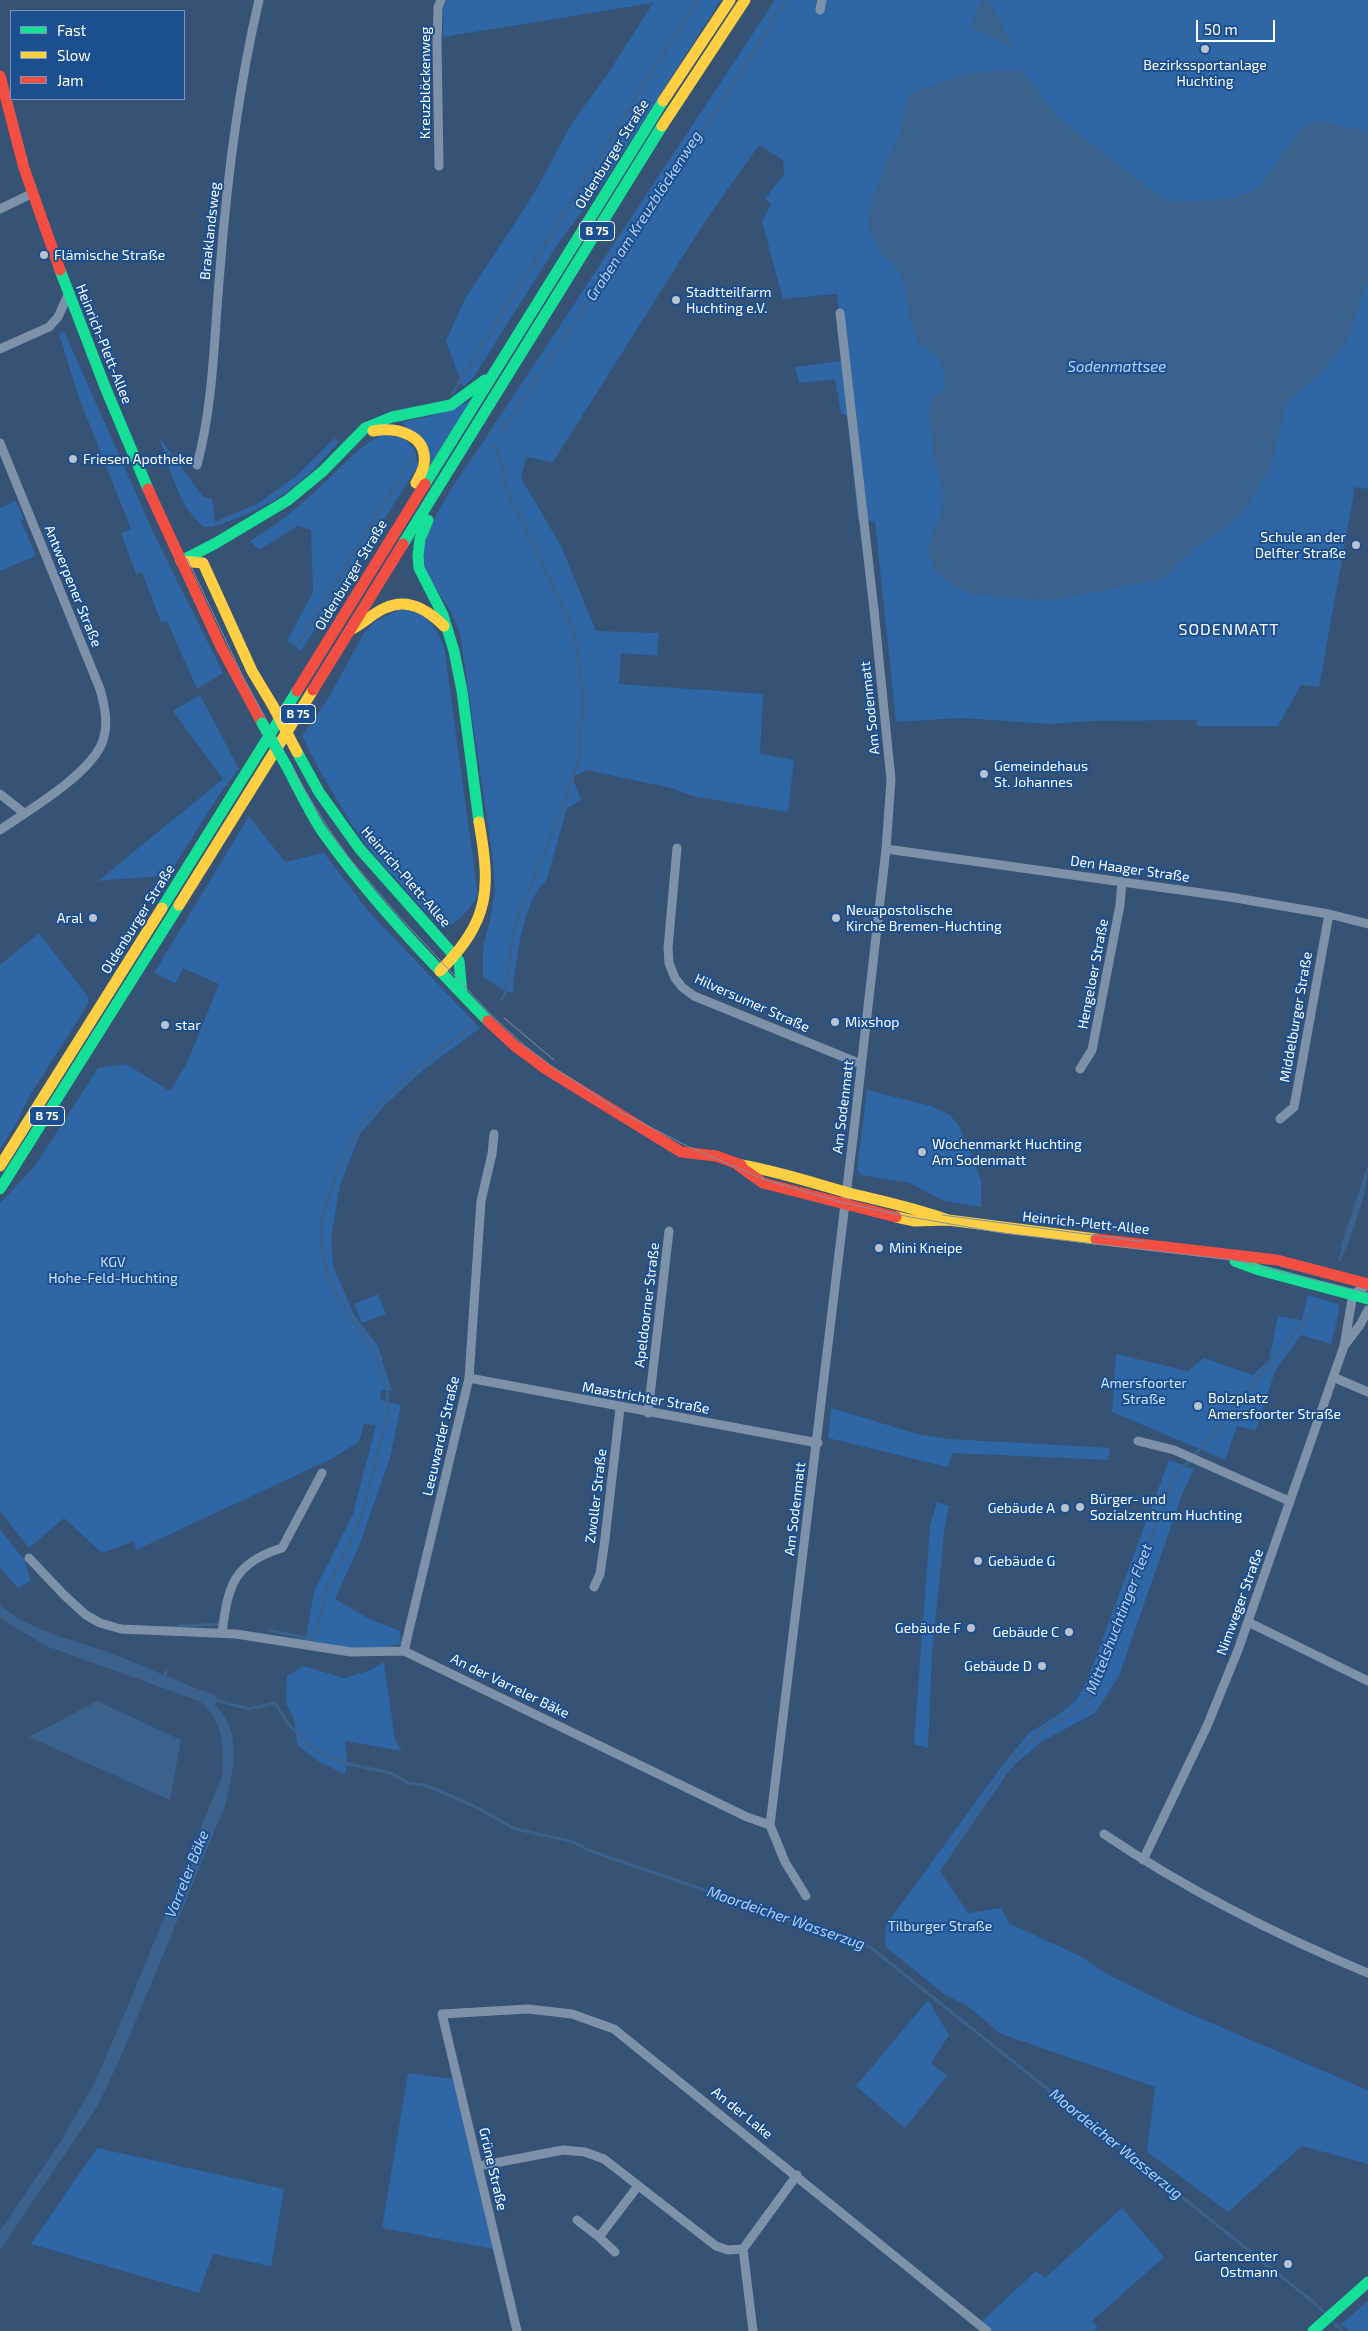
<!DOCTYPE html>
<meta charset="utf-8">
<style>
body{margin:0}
#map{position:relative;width:1368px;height:2331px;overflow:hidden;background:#365274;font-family:"Exo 2",sans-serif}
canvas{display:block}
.legend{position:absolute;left:10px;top:10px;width:175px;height:90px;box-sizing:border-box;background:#1b4f8f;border:1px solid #7695bc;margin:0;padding:6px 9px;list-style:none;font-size:15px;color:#fff}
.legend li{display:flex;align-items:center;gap:10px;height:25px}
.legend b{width:25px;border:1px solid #7695bc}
.scale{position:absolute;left:1196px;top:20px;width:79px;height:22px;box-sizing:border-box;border:2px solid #fff;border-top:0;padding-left:6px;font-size:15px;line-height:18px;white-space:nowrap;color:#fff;-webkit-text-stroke:4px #1b4f8f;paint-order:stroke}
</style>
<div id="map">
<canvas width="1368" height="2331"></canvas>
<ul class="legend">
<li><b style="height:6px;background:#16e098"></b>Fast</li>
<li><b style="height:6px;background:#ffcf43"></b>Slow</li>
<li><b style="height:6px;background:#f24e42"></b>Jam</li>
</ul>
<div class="scale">50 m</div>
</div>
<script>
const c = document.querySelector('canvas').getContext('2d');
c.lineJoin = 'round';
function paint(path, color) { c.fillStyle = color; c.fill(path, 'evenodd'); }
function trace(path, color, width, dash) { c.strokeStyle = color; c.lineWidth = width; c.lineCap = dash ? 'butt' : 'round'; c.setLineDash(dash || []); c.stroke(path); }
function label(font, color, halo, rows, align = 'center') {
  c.font = font + ' "Exo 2",sans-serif'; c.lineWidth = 4; c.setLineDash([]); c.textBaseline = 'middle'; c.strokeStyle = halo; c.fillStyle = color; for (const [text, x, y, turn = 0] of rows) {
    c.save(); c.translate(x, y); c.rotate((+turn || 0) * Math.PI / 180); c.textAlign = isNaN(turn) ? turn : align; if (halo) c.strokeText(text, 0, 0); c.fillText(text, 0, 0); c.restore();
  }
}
paint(new Path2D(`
 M447 0H721L602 185 559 242 473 378 463 387 446 341 465 299 535 192 572 123 607 75 653 3 443 37V8Z
 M775 0H1368V489L1355 487 1319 687 1301 685 1278 726H1197V720L1091 721 1049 724 961 718 896 722 875 521H858L847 416 841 413 835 379 799 383 795 367 841 361 838 331H841L837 294 783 299 762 222 771 204 765 199 784 174 783 160 759 145 702 226 553 462 526 457 521 478 561 546 596 631 659 633 657 656 621 653 619 684 763 694 760 754 794 760 788 812 693 796 671 788 586 770 572 777 581 800 567 808 546 882C523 898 515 966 513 993L503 990 483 977V947L491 916 495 890 493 861 460 633C457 626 454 619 451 612 442 596 427 580 424 561 419 528 465 470 483 442Z
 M64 331 154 534 223 673 197 689 167 621 161 622 142 572 136 574 121 533 131 529 79 398 59 334Z
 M472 399 431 463 402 422C427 417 450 413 472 399Z
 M382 435 403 437 415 450 418 466 301 651 287 641 313 592 311 530 298 526 259 550 250 541C278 524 300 506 323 484 343 467 358 446 382 435Z
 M159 437 203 497 212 499 215 522 257 504 295 477 335 438 338 443C306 480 283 500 237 518 226 522 216 527 204 527 178 507 170 467 159 437Z
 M16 501 24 519 21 521 36 556 0 571V508Z
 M399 610C424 609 434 624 444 646L478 895C470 910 461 919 447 927L439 926 374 855 352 825 320 771 302 736 329 697 364 633 374 622Z
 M200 695 239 769 219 795 165 880 162 876 98 881 223 779 173 711Z
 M249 816 285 862 324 853 369 912 480 1028 422 1071 385 1105 360 1134 340 1185 331 1238 333 1266 354 1315 378 1346 392 1391 382 1390 380 1400 401 1405 390 1458 359 1546 335 1599 371 1620 399 1630 402 1644C369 1651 338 1647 305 1643L314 1591 353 1514 376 1425 364 1424 359 1442 331 1459 136 1550 134 1541 102 1553 64 1518 29 1548 0 1511V1203L35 1166 98 1068 126 1064 170 1091 187 1063 219 984 183 968 176 983 154 973Z
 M39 933 89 998 88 1004 29 1097 15 1126 0 1149V965Z
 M867 1090 931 1106 950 1115 959 1126 981 1180V1207L944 1201 910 1183 862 1175 857 1170Z
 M378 1294 386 1314 362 1323 354 1304Z
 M1308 1295 1338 1304 1339 1312 1331 1344 1301 1335 1275 1371 1256 1430 1237 1426 1225 1460 1112 1412 1116 1354 1188 1371 1204 1358 1253 1375 1269 1360 1278 1316 1302 1320Z
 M831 1408 921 1435 950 1439 1110 1448 1108 1460 952 1453 948 1467 828 1438Z
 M1169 1460 1194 1469 1183 1492 1119 1676 1095 1713 1041 1742 1015 1764 1006 1775 940 1871 968 1913 1001 1908 1010 1924 1080 1956 1109 1975 1174 2007 1368 2090V2164L1302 2146 1228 2212 1147 2152 1155 2087 1001 2034 966 2005 945 1995 885 1946 886 1925 999 1770 1029 1733 1055 1717 1076 1701 1087 1681Z
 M937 1502 949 1506 945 1525 932 1653 928 1748 914 1744 930 1526Z
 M0 1529 25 1561 31 1581 18 1588 0 1568Z
 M384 1662 395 1740 402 1751 345 1741 347 1761 345 1774 321 1763 297 1745 294 1719 286 1703 287 1676 303 1666 344 1678 368 1671Z
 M928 2000 949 2035 931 2063 947 2076 905 2128 856 2086Z
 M408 2073 453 2079 493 2249 382 2228Z
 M97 2148 284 2189 271 2266 213 2254 199 2293 31 2244Z
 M1122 2208 1164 2257 1092 2321 1098 2328 1095 2331H987L979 2324 1036 2271 1045 2278Z
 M1368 2301V2331H1349L1341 2324Z`), '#2f66a5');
paint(new Path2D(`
 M981 0H987L1000 19 1014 48 971 28Z
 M1012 70 1023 72 1059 118 1162 198 1183 202 1233 198 1257 189 1304 125 1319 121 1368 132V279L1348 340 1323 371 1287 403 1270 469 1246 508 1224 530 1194 548 1164 579 1048 601 973 595 951 584 936 573 931 562 928 548 942 509 943 493 934 457 930 426 929 410 932 397 943 391C947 371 939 352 919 344 915 332 910 321 907 308 906 300 907 292 905 285 901 270 886 260 878 248 855 215 886 167 899 136 905 122 902 104 911 92L967 74Z
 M1368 1164C1368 1194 1355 1222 1346 1250L1340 1248Z
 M0 1604C26 1631 83 1642 118 1656 151 1669 183 1684 217 1696L215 1705C244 1732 233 1773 225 1806L119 2061 97 2107 0 2250V2231L61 2141 95 2082 130 2001 222 1776C224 1748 224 1720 199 1701L46 1646 0 1618Z
 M97 1701 181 1740 170 1800 29 1737Z`), '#3b618d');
trace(new Path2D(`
 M452 394 697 0
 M502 432 716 111 786 0
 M494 444 502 466 507 492 567 615 577 647 583 697 579 760 562 809 514 928 505 994 501 1000
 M297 646 414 455
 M1340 1260 1344 1247
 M179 1626 220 1624
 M269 1630 311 1639 316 1635 326 1591 361 1519 388 1413 387 1389 375 1352 341 1303 330 1280 323 1256 321 1235 323 1213 339 1165 360 1125 412 1072 474 1024
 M164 1680 166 1671
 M212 1699 249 1709 275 1703 290 1726 313 1749 348 1764 391 1773 408 1783 425 1785 474 1806 515 1829 571 1841 588 1850 870 1947 1312 2301 1327 2315
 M955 1842C982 1805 1005 1762 1040 1732 1055 1718 1076 1715 1090 1698L1173 1477 1200 1449 1317 1306
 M1331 2320 1343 2331`), '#3b618d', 3);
trace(new Path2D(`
 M820 10 822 0
 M439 166 437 42 438 7 441 0
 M0 209 31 194
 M0 349 49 327 58 317 68 295
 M0 443 100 689C105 707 109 725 102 743 89 775 29 810 0 830
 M197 465C214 402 214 335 220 270 227 179 238 89 259 0
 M0 794 24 813
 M677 848 668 948 669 963 675 978 682 987 694 996 861 1064
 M886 849 1230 897 1329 914 1368 924
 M1080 1069 1092 1050 1120 905 1122 881
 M1280 1119 1294 1107 1329 914
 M1344 1346 1360 1325 1368 1310
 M1333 1377 1368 1392
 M469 1378 818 1443
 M648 1413 669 1231
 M1138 1441 1174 1450 1289 1501
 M29 1558 64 1595 86 1615 100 1623 121 1629 236 1634 351 1652 404 1651 747 1817 770 1825
 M594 1587 600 1574 605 1539 620 1408
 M1248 1622 1368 1681
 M222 1633C228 1586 233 1563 282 1548L322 1473
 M404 1651 469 1378 481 1201 492 1154 494 1134
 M1104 1834C1187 1890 1276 1935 1368 1973
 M1143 1860 1207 1726 1238 1650 1344 1346 1353 1294 1368 1285
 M806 1896 785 1862 770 1825 855 1121 886 849 891 780 874 610 840 313
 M479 2166 563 2150 585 2152 604 2159 716 2246 728 2250 743 2249
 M577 2220 599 2237 638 2186
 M599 2237 615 2252
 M517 2331 442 2014 528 2009 572 2014 614 2029 987 2331
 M753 2331 743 2249 797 2175`), '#7d92a8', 9);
trace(new Path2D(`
 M60 270 105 387 148 489
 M425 484 663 101
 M428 520 420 539 418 555 419 568 443 615 454 651 462 691 479 822
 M403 544 662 126
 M181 561 216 543 288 500 323 471 365 428 392 417 451 405 485 380
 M297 752 319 792 359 848 459 961 462 994
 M287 767C298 788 309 811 322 831 371 900 429 960 488 1021
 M162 908 297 691
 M0 1189 179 905
 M1235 1261 1259 1270 1368 1299
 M1313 2331 1368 2282`), '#16e098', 11);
trace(new Path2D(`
 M663 101 730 0
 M662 126 745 0
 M373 431C396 427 428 434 424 464 423 471 419 477 416 483
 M181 561 203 563 252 671 273 706
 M352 629C364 623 373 613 385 608 408 597 428 610 444 626
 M179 905 313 690
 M440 971C490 920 491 890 479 822
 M741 1165C777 1171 810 1182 845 1192 881 1201 913 1207 948 1220
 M0 1166 162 908
 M896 1217 915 1221 948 1220 1096 1239`), '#ffcf43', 11);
trace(new Path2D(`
 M0 76 24 168 60 270
 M148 489 221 647 262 723
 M313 690 403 544
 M297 691 425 484
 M488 1021 515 1046 546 1069 681 1152 716 1156 741 1165
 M739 1166 763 1183 896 1217
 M1096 1239 1277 1260 1368 1284`), '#f24e42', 11);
trace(new Path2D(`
 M187 558 243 677 304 789 328 828 349 858 396 913 494 1018 525 1046 553 1067 621 1112 687 1146 763 1179 841 1202 910 1217 1002 1233 1233 1260 1368 1293
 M504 1018 554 1060
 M942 1215 1145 1242`), '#7e92a7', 1);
trace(new Path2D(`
 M262 723 287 767`), '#16e098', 11);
trace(new Path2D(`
 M273 706 297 752`), '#ffcf43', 11);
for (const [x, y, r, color] of [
 [1205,49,5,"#b9c2ce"],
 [44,255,5,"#b9c2ce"],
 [676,300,5,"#b9c2ce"],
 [73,459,5,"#b9c2ce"],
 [1356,545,5,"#b9c2ce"],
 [984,774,5,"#b9c2ce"],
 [93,918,5,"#b9c2ce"],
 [836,918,5,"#b9c2ce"],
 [835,1022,5,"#b9c2ce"],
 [165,1025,5,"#b9c2ce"],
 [922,1152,5,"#b9c2ce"],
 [879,1248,5,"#b9c2ce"],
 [1198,1406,5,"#b9c2ce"],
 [1080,1507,5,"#b9c2ce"],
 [1065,1508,5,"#b9c2ce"],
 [978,1561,5,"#b9c2ce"],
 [971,1628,5,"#b9c2ce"],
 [1069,1632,5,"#b9c2ce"],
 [1042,1666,5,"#b9c2ce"],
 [1288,2264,5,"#b9c2ce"]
]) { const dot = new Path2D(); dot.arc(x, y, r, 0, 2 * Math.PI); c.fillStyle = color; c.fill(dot); trace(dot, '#1b4f8f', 2); }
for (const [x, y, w] of [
 [597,231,35],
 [298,714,35],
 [47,1116,35]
]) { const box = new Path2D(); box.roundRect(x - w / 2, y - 9.5, w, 19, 4); c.fillStyle = '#1b4f8f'; c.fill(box); trace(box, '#fff', 1); }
label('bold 12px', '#fff', null, [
 ["B 75",597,231],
 ["B 75",298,714],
 ["B 75",47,1116]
]);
label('14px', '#fff', '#1b4f8f', [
 ["Bezirkssportanlage",1205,65,"center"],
 ["Huchting",1205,81,"center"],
 ["Flämische Straße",54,255],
 ["Stadtteilfarm",686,292],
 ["Huchting e.V.",686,308],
 ["Friesen Apotheke",83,459],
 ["Schule an der",1346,537,"right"],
 ["Delfter Straße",1346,553,"right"],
 ["Gemeindehaus",994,766],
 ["St. Johannes",994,782],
 ["Neuapostolische",846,910],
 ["Kirche Bremen-Huchting",846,926],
 ["Aral",83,918,"right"],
 ["Mixshop",845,1022],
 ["star",175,1025],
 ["Wochenmarkt Huchting",932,1144],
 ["Am Sodenmatt",932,1160],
 ["Mini Kneipe",889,1248],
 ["Bolzplatz",1208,1398],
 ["Amersfoorter Straße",1208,1414],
 ["Bürger- und",1090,1499],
 ["Sozialzentrum Huchting",1090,1515],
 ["Gebäude A",1055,1508,"right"],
 ["Gebäude G",988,1561],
 ["Gebäude F",961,1628,"right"],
 ["Gebäude C",1059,1632,"right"],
 ["Gebäude D",1032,1666,"right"],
 ["Gartencenter",1278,2256,"right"],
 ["Ostmann",1278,2272,"right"]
], 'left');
label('14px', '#fff', '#1b4f8f', [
 ["Kreuzblöckenweg",425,83,-90],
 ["Oldenburger Straße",612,154,-58],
 ["Braaklandsweg",210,231,-84],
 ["Heinrich-Plett-Allee",104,344,68],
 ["Oldenburger Straße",351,575,-59],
 ["Antwerpener Straße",73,586,68],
 ["Am Sodenmatt",870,708,-96],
 ["Den Haager Straße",1130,869,8],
 ["Heinrich-Plett-Allee",406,877,49],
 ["Oldenburger Straße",138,919,-58],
 ["Hengeloer Straße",1093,974,-79],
 ["Hilversumer Straße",752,1003,24],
 ["Middelburger Straße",1296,1017,-80],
 ["Am Sodenmatt",843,1107,-83],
 ["Heinrich-Plett-Allee",1086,1223,6],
 ["Apeldoorner Straße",647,1305,-83],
 ["Maastrichter Straße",646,1398,10],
 ["Leeuwarder Straße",441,1436,-77],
 ["Zwoller Straße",596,1496,-83],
 ["Am Sodenmatt",795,1509,-83],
 ["Nimweger Straße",1240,1602,-70],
 ["An der Varreler Bäke",510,1686,26],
 ["An der Lake",742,2113,39],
 ["Grüne Straße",493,2169,77]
]);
label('14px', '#cfe3fa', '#1b4f8f', [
 ["KGV",113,1262],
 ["Hohe-Feld-Huchting",113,1278],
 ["Amersfoorter",1144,1383],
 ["Straße",1144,1399],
 ["Tilburger Straße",940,1926]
]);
label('italic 15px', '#b5d3f5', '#1b4f8f', [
 ["Graben am Kreuzblöckenweg",644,216,-57],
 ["Sodenmattsee",1117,367],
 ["Mittelshuchtinger Fleet",1119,1619,-69],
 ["Varreler Bäke",187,1874,-68],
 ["Moordeicher Wasserzug",786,1918,19],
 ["Moordeicher Wasserzug",1116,2144,39]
]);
c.letterSpacing = '1px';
label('16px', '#fff', '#1b4f8f', [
 ["SODENMATT",1229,630]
]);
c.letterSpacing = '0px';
</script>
